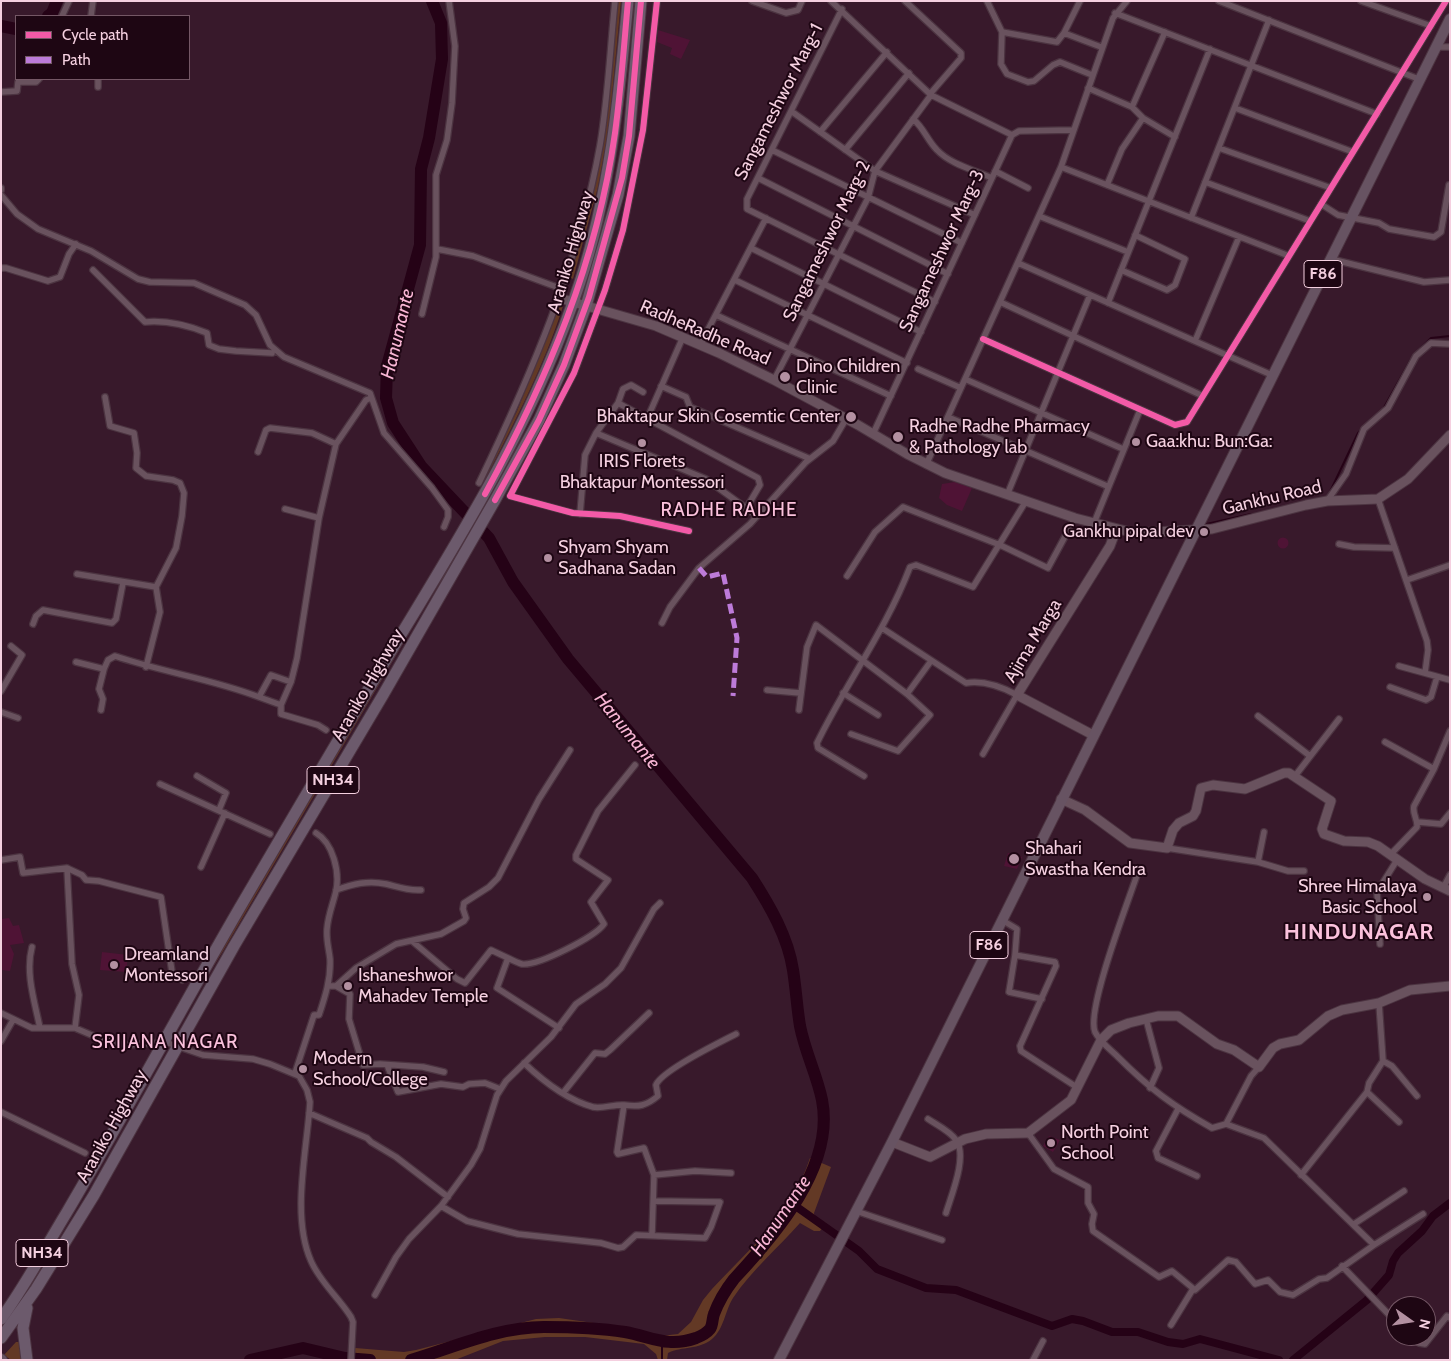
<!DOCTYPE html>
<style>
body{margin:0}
#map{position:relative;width:1451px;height:1361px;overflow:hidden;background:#38192b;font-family:Cabin,sans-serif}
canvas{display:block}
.frame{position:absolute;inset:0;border:2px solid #f5d0e0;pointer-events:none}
.legend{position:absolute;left:15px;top:15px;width:175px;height:65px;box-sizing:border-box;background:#1e0613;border:1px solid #745765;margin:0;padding:6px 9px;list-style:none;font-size:15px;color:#f5d0e0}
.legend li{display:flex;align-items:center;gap:10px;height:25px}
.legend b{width:25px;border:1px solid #745765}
.north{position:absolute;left:1386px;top:1296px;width:50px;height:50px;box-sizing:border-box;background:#1e0613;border:1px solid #745765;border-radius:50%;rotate:103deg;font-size:14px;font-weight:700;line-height:20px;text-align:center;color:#f5d0e0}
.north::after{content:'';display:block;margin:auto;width:18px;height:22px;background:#b390a1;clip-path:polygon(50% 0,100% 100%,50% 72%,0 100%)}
</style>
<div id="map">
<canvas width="1451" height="1361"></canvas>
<div class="frame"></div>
<ul class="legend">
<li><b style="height:6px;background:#f35aa7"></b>Cycle path</li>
<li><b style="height:6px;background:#bd7bd9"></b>Path</li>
</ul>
<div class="north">N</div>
</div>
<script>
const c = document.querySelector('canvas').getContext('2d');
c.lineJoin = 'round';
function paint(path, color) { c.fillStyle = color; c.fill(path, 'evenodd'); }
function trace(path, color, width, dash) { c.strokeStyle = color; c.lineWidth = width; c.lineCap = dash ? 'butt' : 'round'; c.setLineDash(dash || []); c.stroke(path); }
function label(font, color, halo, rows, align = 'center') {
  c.font = font + ' Cabin,sans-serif'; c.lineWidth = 4; c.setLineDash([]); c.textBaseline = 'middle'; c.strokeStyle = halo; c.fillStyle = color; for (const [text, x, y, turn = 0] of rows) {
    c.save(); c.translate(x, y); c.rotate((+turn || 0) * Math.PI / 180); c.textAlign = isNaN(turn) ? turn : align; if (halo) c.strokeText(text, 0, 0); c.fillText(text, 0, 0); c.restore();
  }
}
paint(new Path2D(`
 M658 30 690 40 681 59 670 54 672 48 657 42Z
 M955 482 972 488 962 511 947 505 939 498 942 484Z
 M1277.5 543a5.5 5.5 0 1 1 11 0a5.5 5.5 0 1 1-11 0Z
 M1008 853 1022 857 1017 869 1004 866Z
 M9 918 13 926 19 925 24 943 10 945 14 954 10 971 2 970 1 975V919Z
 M102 952 128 955 126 972 100 970Z
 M1049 1136 1060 1140 1053 1152 1043 1146Z`), '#4f1335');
paint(new Path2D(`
 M618 1H621L609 128 598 187 573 279 569 277 570 272 595 186 606 127Z
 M631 1H634C625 106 615 194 582 294H579L595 243Z
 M560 305 563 306C544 367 513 425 484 482H481L517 411Z
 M457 551 223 951 203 983 256 885Z
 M810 1158 831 1167 814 1213 815 1219 826 1223 820 1231H814L800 1223C778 1248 751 1271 733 1298 725 1311 724 1329 712 1339 699 1350 682 1346 668 1353L667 1360H658L656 1354 644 1344 585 1337H545L503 1341 455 1360H354L355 1348 404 1352 416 1350 536 1319 559 1318 635 1329 661 1336 678 1334 691 1322 703 1300 712 1289C750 1249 793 1211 810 1158Z
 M16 1342H19L22 1360H11L4 1355Z`), '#633925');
trace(new Path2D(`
 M1421 348 1431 338 1450 336
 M1382 411 1411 359
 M1328 496 1358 433 1362 429
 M1202 525 1251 514
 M662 1343V1360`), '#250216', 2);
trace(new Path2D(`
 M794 1205 859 1251 877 1269 926 1288 956 1290 1052 1326 1072 1319 1083 1321 1112 1332H1138L1168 1342 1183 1344 1200 1339 1279 1360
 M1293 1360 1367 1300 1389 1275 1393 1261 1398 1253 1422 1231 1433 1216 1450 1203`), '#250216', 8);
trace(new Path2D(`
 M48 16 52 13 57 1
 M1 26 16 29
 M250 1360 303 1348 345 1358 370 1360
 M411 1360C455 1347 498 1327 544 1327 571 1327 599 1328 625 1332 652 1337 668 1348 696 1338 701 1336 706 1334 710 1329 713 1325 712 1319 714 1314 718 1303 727 1288 734 1279 776 1234 835 1166 822 1100 817 1075 805 1052 800 1026 797 1008 796 989 793 970 788 937 770 906 752 878L568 659 513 582 489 538 421 466 393 423 386 398 387 366 420 245 421 169 429 138 442 59 441 23 432 1`), '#250216', 12);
const street = new Path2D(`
 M657 1 643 130 623 230 605 290 574 373 510 496 573 513 620 516 689 531
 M752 1 786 13 798 10 802 1
 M831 1 931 95 1012 135
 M905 1 961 53V58L930 94
 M987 1 1002 32 1001 64 1007 74 1028 82 1034 81 1053 65 1060 62 1092 75
 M1080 1 1064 33 1101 47
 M1219 1 1421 80
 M1361 1 1431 26
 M842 9 747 199V209L935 302
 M1115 13 1377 114
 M62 16 69 1
 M91 16 93 1
 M1002 32 1057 42 1064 33
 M1437 47H1450
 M98 87V79
 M1088 88 1132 107 1143 118 1175 137
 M1 92 17 91 18 82H36L39 79
 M1132 107 1165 32
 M1235 108 1353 152
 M791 111 875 171 975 215
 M913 119C924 128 927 140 937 150 950 164 974 170 992 178
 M820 132 887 52
 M1012 135 1019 131 1072 130
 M1219 148 1331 188
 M772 150 962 243
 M845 150 909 73
 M1061 167 1289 256
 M995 171 1028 188
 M758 178 948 274
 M1205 182 1310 221
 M1107 185 1122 149 1143 118
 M1 188V190
 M1 195 17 214 38 229 91 251 138 279 150 282 194 283 245 305 256 315 270 345 284 357 370 393 384 433 432 488 448 510V517L444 527
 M1321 204 1338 215 1379 223 1389 229 1434 237 1441 232 1449 185
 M1039 216 1128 252
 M1191 218 1269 20
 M751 248 921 332
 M437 249 473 256 562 289
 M1331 259 1424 282 1450 280
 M1018 263 1274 376
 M1 268H6L48 281 60 277 69 254 76 244
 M93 270 145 322C167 320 187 325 207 333L209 345 219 349 236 351 272 353
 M1121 270 1167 290 1175 285 1185 259 1135 235
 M735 280 907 363
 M1000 302 1203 396
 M1108 303 1210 49
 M422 314 436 257V175L447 140 452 103 455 46 449 1
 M716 315 891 396
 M983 339 1175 425 1187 422 1446 1
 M1195 341 1239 237
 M700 345 766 218
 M918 369 961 388
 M965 379 1123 449
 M774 380 868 198 875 171 931 95
 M661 386 686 397 690 407 808 458 806 462
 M105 397 110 426 134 433 137 453 136 468 146 476 173 480 180 483 184 493 182 516 176 548 156 587 160 612 146 667
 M618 403 758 478 760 485 747 507
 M948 417 1107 486
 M647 419 683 337
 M596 433 706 479 757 516
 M873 434 1012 135
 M258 452 266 430 270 428 312 433 336 444
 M926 465 1061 167 1113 18 1127 1
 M479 483C531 375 579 263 600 145 608 98 610 49 615 1
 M1007 495 1090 295
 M1378 499 1427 641 1428 650 1425 673
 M1327 501 1346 474 1364 429 1388 408 1416 356 1431 343 1450 344
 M285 509 319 518
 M580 514 585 455 596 433 618 403 623 389 631 385 643 392
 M1094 523 1140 410
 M1339 544 1354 547 1395 548
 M77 574 156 587
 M847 576 875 532 903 507 1000 545 1048 568 1075 518
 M1407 580 1450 565
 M662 623 670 607 699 568 750 524 806 462 833 441 846 419
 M33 624 36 616 43 610 112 623 116 619 123 583
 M882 628 966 683C984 680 1002 687 1017 695L983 754
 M76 662 104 669 108 660 115 656C162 672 212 679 259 697L271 675 291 682
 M1399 666 1450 680
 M1390 687 1426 700 1431 697 1437 677
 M767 690 800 693
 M1 691 22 655 11 646
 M843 693 878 715
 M907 694 931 661
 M259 697 281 705
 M101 710 103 699 99 689 104 669
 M799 710 807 647 816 625 907 694 930 715 898 751 851 734
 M1 712 18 718
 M1258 716 1310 756
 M326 730 318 725 281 714V705L291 682 297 658 319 518 336 444 366 400 371 398
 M1385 742 1434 769
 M197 776 226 793 219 810
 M864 776 818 748 817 743C846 683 886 630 910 567L916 565 973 587 1026 501
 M1295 776 1339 719
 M160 784 270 834
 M1418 822 1441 824 1450 813
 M1167 848 1258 862 1288 871H1304
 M1391 854 1417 827C1418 819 1412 814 1414 806L1434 769 1450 731
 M1 860 20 857 23 873 67 868 72 964 79 995 75 1028
 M1258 862 1264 832
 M201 867 225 813
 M67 868 82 875 86 880 99 881 161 897 172 972 182 980
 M1137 875C1128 902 1086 1010 1095 1032 1100 1042 1111 1050 1118 1057 1150 1089 1173 1106 1212 1128L1226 1124
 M1443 888 1450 875
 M336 890C353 884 368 880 386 884 398 887 408 891 421 890
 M1002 920 1017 929 1015 955 1055 962 1056 966 1020 1046 1021 1051 1078 1088
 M412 941 457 979 465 983 491 950 508 958
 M1380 944 1377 892 1397 860
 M32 947C25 973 35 1003 40 1028
 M1015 955 1009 992 1042 999
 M329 986H336L356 968 396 944 441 934 464 921 466 918 463 909 464 903 489 887 498 878 539 799 570 750
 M336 986 350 994 349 1019 363 1065 380 1064 423 1067 444 1072
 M1 1013 32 1028H75L101 1039 127 1045 165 1042 203 1055 253 1059 270 1064 299 1076 307 1090 310 1102C307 1151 291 1216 311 1261 320 1282 339 1298 351 1317L353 1322 351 1360
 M1146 1019 1159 1068 1150 1088
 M559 1028 497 988 508 958C512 960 518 963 522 964 538 966 595 937 604 924L591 902 608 880 576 859V855L598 811 635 765
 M1 1041 13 1020
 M1383 1061 1392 1066 1417 1096
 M524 1063C543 1081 567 1100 593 1107 602 1109 615 1104 624 1105L617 1152 618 1154 644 1148 654 1175 652 1235
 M387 1065 398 1092 441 1084 463 1087 469 1084 485 1083 500 1089
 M1259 1067 1251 1076 1226 1124 1264 1138 1374 1245 1423 1214
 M295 1073 314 1015H319C325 997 331 979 330 959 329 949 326 940 327 929 328 915 333 904 336 891 340 872 333 843 316 833
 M1367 1092 1399 1122
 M563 1093 595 1053 605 1054 610 1050 649 1013
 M624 1105C639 1107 646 1106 658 1096L656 1085C661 1071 720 1042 736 1034
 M1178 1109 1156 1151 1158 1158 1197 1176
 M1 1112 85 1153
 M309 1113 367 1138 371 1142 396 1157 448 1197
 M928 1119C937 1125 950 1131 956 1140 968 1156 951 1196 946 1213
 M1028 1133 1054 1169 1088 1187V1203L1094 1214 1092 1224 1093 1231 1159 1277 1172 1271 1195 1290 1228 1260 1236 1262 1255 1284 1268 1280 1280 1292 1293 1295 1319 1279 1327 1278 1374 1245
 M654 1175 695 1171 731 1173
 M1301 1175 1367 1092 1369 1083 1383 1061 1379 1003
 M441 1206 467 1221 518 1234 601 1243 618 1248 623 1247 636 1235 705 1238 711 1227 720 1202 655 1201
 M856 1211 942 1240
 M1354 1224 1404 1191
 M1342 1266 1396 1322
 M375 1295 396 1257 409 1239 441 1206 471 1165 480 1149 497 1095 506 1081 551 1037 576 1004 605 984 621 968 654 909 660 903
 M1171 1325 1193 1289
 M1411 1336 1419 1343 1425 1344 1447 1316 1450 1318
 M1033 1360 1043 1341`);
const secondary = new Path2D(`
 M559 298 656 326 719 353 774 380 858 425 907 454 945 473 1075 518 1134 533 1212 529 1306 505 1327 501 1378 499 1408 479 1450 435
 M1093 735 1017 695 1110 546 1116 530
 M1061 799 1085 810 1130 843 1167 848 1173 830 1179 823 1193 816 1196 811 1201 788 1213 785 1245 789 1284 773H1289L1331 801 1322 829 1324 834 1344 841 1368 842 1378 846 1425 879 1450 891
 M892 1142 930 1157 965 1139 986 1134 1028 1133 1071 1100 1101 1040 1111 1030 1129 1023 1158 1016H1178L1217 1044 1234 1050 1259 1067 1273 1048 1280 1044 1299 1040 1328 1016 1342 1010 1379 1003 1410 990 1450 986`);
const primary = new Path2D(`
 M1 1359 2 1360
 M779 1360 892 1142 1450 19`);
const highway = new Path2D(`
 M1 1319C26 1285 45 1248 67 1212 126 1112 181 1009 239 909 294 815 349 721 405 628 472 518 538 409 579 285 610 193 619 98 628 1
 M1 1338 36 1289 94 1195 234 946 383 695 495 500 539 420 564 365 586 306 618 195 629 136 641 1
 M27 1360 23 1328 27 1308`);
trace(street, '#4c3441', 8);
trace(secondary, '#4c3441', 11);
trace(primary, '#4c3441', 12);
trace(highway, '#4c3441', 13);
trace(street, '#69525e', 5.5);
trace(secondary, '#69525e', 9);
trace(primary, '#675362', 10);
trace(highway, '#6c5a6c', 11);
trace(new Path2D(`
 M699 568 707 577 723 573 737 638 733 696`), '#bd7bd9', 5, [10, 5]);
trace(new Path2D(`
 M657 1 643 130 623 230 605 290 574 373 510 496 573 513 620 516 689 531
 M983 339 1175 425 1187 422 1446 1
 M485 494C547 380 597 262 615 133 621 89 624 45 628 1
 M495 500 539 420 564 365 589 297 622 178 629 136 641 1`), '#f35aa7', 6);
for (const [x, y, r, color] of [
 [785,377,6,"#b390a1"],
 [851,417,6,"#b390a1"],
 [898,437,6,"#b390a1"],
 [1136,442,5,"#b390a1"],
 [642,443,5,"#b390a1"],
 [1204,532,5,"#b390a1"],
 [548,558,5,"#b390a1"],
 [1014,859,6,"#b390a1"],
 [1427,897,5,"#b390a1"],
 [114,965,5,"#b390a1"],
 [348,986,5,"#b390a1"],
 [303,1069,5,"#b390a1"],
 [1051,1143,5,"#b390a1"]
]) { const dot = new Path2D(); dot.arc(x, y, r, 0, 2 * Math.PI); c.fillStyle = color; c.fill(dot); trace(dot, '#1e0613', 2); }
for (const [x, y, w] of [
 [1323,274,38],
 [333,780,52],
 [989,945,38],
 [42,1253,52]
]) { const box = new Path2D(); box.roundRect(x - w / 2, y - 13.5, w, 27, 4); c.fillStyle = '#1e0613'; c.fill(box); trace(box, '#f5d0e0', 1); }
label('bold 16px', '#f5d0e0', null, [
 ["F86",1323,274],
 ["NH34",333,780],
 ["F86",989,945],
 ["NH34",42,1253]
]);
label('18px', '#f5d0e0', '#1e0613', [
 ["Sangameshwor Marg-1",779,102,-63],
 ["Sangameshwor Marg-2",827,241,-64],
 ["Sangameshwor Marg-3",942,251,-65],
 ["Araniko Highway",571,252,-74],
 ["RadheRadhe Road",705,333,23],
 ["Gankhu Road",1272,498,-13],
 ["Ajima Marga",1033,641,-59],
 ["Araniko Highway",368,685,-60],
 ["Araniko Highway",112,1126,-61]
]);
label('18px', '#f5d0e0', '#1e0613', [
 ["Dino Children",796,367],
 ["Clinic",796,388],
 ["Bhaktapur Skin Cosemtic Center",840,417,"right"],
 ["Radhe Radhe Pharmacy",909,427],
 ["& Pathology lab",909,448],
 ["Gaa:khu: Bun:Ga:",1146,442],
 ["IRIS Florets",642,462,"center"],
 ["Bhaktapur Montessori",642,483,"center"],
 ["Gankhu pipal dev",1194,532,"right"],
 ["Shyam Shyam",558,548],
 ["Sadhana Sadan",558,569],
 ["Shahari",1025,849],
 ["Swastha Kendra",1025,870],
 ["Shree Himalaya",1417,887,"right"],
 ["Basic School",1417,908,"right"],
 ["Dreamland",124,955],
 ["Montessori",124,976],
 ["Ishaneshwor",358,976],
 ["Mahadev Temple",358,997],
 ["Modern",313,1059],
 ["School/College",313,1080],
 ["North Point",1061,1133],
 ["School",1061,1154]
], 'left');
label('italic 19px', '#f8b5d4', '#1e0613', [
 ["Hanumante",398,334,-77],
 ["Hanumante",627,731,51],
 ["Hanumante",781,1216,-56]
]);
c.letterSpacing = '1px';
label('19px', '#fbc1dc', '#1e0613', [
 ["RADHE RADHE",729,510],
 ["SRIJANA NAGAR",165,1042]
]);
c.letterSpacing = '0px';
c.letterSpacing = '1px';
label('bold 22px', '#fbc1dc', '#1e0613', [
 ["HINDUNAGAR",1359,933]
]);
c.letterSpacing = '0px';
</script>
